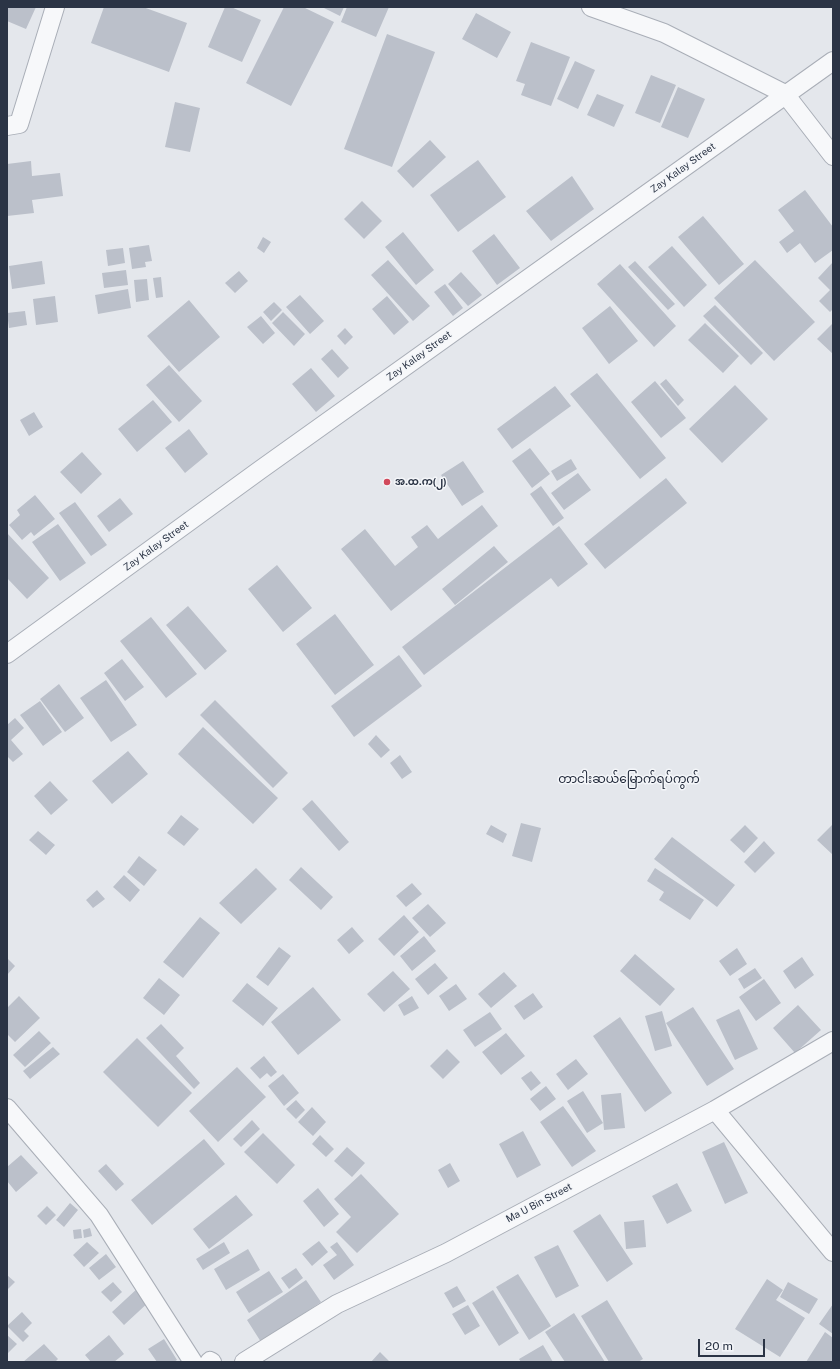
<!DOCTYPE html>
<meta charset="utf-8">
<style>
body{margin:0}
#map{position:relative;width:840px;height:1369px;overflow:hidden;background:#e4e7ec;font-family:"Public Sans",sans-serif}
canvas{display:block}
.frame{position:absolute;inset:0;border:8px solid #2b3445;pointer-events:none}
.scale{position:absolute;left:698px;top:1339px;width:67px;height:18px;box-sizing:border-box;border:2px solid #2b3445;border-top:0;padding-left:5px;font-size:12px;line-height:14px;white-space:nowrap;color:#2b3445;-webkit-text-stroke:3px #f4f6f9;paint-order:stroke}
</style>
<div id="map">
<canvas width="840" height="1369"></canvas>
<div class="frame"></div>
<div class="scale">20 m</div>
</div>
<script>
const c = document.querySelector('canvas').getContext('2d');
c.lineJoin = 'round';
function paint(path, color) { c.fillStyle = color; c.fill(path, 'evenodd'); }
function trace(path, color, width, dash) { c.strokeStyle = color; c.lineWidth = width; c.lineCap = dash ? 'butt' : 'round'; c.setLineDash(dash || []); c.stroke(path); }
function label(font, color, halo, rows, align = 'center') {
  c.font = font + ' "Public Sans","Noto Sans Myanmar",sans-serif'; c.lineWidth = 3; c.setLineDash([]); c.textBaseline = 'middle'; c.strokeStyle = halo; c.fillStyle = color; for (const [text, x, y, turn = 0] of rows) {
    c.save(); c.translate(x, y); c.rotate((+turn || 0) * Math.PI / 180); c.textAlign = isNaN(turn) ? turn : align; if (halo) c.strokeText(text, 0, 0); c.fillText(text, 0, 0); c.restore();
  }
}
paint(new Path2D(`
 M7 7H36L26 29 7 21Z
 M104 7H143L187 23 169 72 91 43Z
 M225 7H231L261 20 242 62 208 47Z
 M284 7H303L334 22 291 106 246 83Z
 M322 7H344L340 16Z
 M347 7H389L376 37 341 22Z
 M476 13 511 32 497 58 462 39Z
 M387 34 435 52 392 167 344 149Z
 M531 42 570 57 551 106 521 95 525 84 516 81Z
 M575 61 595 70 578 109 557 99Z
 M651 75 676 85 660 123 635 113Z
 M678 87 705 99 688 138 661 127Z
 M597 94 624 105 614 127 587 115Z
 M175 102 200 108 190 152 165 147Z
 M430 140 446 157 413 188 397 171Z
 M478 160 506 197 458 232 430 195Z
 M31 161 32 176 60 173 63 196 32 200 34 213 7 216V164Z
 M572 176 594 209 551 241 526 211Z
 M805 190 833 227V250L815 263 800 243 787 253 779 242 794 231 778 210Z
 M362 201 382 221 364 239 344 219Z
 M703 216 744 264 719 285 678 237Z
 M403 232 434 270 416 285 385 247Z
 M494 234 520 268 497 285 472 251Z
 M263 237 271 242 264 253 257 248Z
 M149 245 152 261 145 262 146 267 132 269 129 248Z
 M672 246 707 285 684 307 648 267Z
 M123 248 125 263 108 266 106 250Z
 M388 260 430 306 413 321 371 275Z
 M755 260 815 322 774 361 714 298Z
 M42 261 45 284 12 289 9 266Z
 M635 261 675 304 668 310 628 267Z
 M833 262V309L830 312 819 301 830 290 818 278Z
 M620 264 676 326 654 347 597 284Z
 M126 270 128 285 104 288 102 273Z
 M239 271 248 281 235 293 225 283Z
 M461 272 482 295 468 306 448 284Z
 M161 277 163 297 156 298 153 278Z
 M147 279 149 300 136 302 134 280Z
 M445 284 463 308 453 316 434 292Z
 M128 289 131 308 98 314 95 295Z
 M300 295 324 321 310 334 286 307Z
 M55 296 58 322 36 325 33 299Z
 M387 296 409 322 394 335 372 309Z
 M189 300 220 337 179 372 147 336Z
 M274 302 282 310 271 321 263 312Z
 M715 305 763 353 751 365 703 316Z
 M610 306 638 341 609 364 582 328Z
 M25 311 27 325 9 328 7 313Z
 M283 312 305 334 294 346 272 323Z
 M261 316 275 333 263 344 247 327Z
 M705 323 739 356 723 373 688 340Z
 M833 323V354L817 339Z
 M345 328 353 337 345 345 337 336Z
 M332 349 349 368 338 378 321 359Z
 M169 365 202 401 179 422 146 385Z
 M311 368 335 396 316 412 292 384Z
 M597 373 666 458 640 479 570 394Z
 M666 379 684 400 678 406 660 384Z
 M655 381 686 418 661 438 631 402Z
 M735 385 768 419 722 463 689 429Z
 M555 386 571 406 512 449 497 429Z
 M153 400 172 422 137 452 118 429Z
 M34 412 43 427 29 436 20 420Z
 M189 429 208 454 185 473 165 448Z
 M530 448 550 474 532 488 512 461Z
 M82 452 102 474 81 494 60 472Z
 M571 459 577 469 557 481 551 471Z
 M463 461 484 492 462 506 441 475Z
 M578 473 591 490 564 510 551 493Z
 M666 478 687 503 605 569 584 544Z
 M541 486 564 518 553 526 530 494Z
 M35 495 55 519 34 536 31 532 22 540 9 525 20 515 17 510Z
 M120 498 133 514 109 532 97 516Z
 M75 502 107 545 91 556 59 513Z
 M482 505 498 526 391 611 341 549 365 529 395 566 418 547 411 537 427 525 438 539Z
 M58 524 86 563 60 581 32 542Z
 M559 526 588 564 558 587 551 578 424 675 402 647Z
 M7 533 49 578 27 599 7 578Z
 M494 546 508 562 455 605 442 589Z
 M277 565 312 608 283 632 248 589Z
 M188 606 227 651 205 670 166 625Z
 M335 614 374 665 335 695 296 644Z
 M151 617 197 674 166 698 120 641Z
 M399 655 422 686 354 737 331 706Z
 M122 659 144 687 125 701 104 673Z
 M106 680 137 725 111 742 80 698Z
 M59 684 84 718 65 732 40 699Z
 M215 700 288 773 273 788 200 715Z
 M40 701 62 732 43 746 20 715Z
 M15 718 24 728 11 740 23 754 13 762 7 756V725Z
 M203 727 278 798 253 824 178 754Z
 M376 735 390 750 381 758 368 744Z
 M128 751 148 774 112 804 92 781Z
 M400 755 412 772 402 779 390 763Z
 M50 781 68 800 51 815 34 796Z
 M312 800 349 842 339 851 302 809Z
 M181 815 199 829 184 846 167 833Z
 M521 823 541 828 532 862 512 856Z
 M491 825 507 834 503 843 486 834Z
 M745 825 758 838 744 853 730 840Z
 M832 825 833 826V855L817 840Z
 M38 831 55 845 46 855 29 840Z
 M672 837 735 885 717 907 654 859Z
 M764 841 775 853 755 873 744 862Z
 M139 856 157 870 144 886 127 872Z
 M301 867 333 897 321 910 289 880Z
 M256 868 277 889 241 924 219 903Z
 M655 868 704 900 690 920 659 900 664 892 647 881Z
 M124 875 140 890 130 902 113 887Z
 M412 883 422 894 406 907 396 896Z
 M97 890 105 899 93 908 86 900Z
 M428 904 446 923 430 937 412 918Z
 M404 915 419 932 394 956 378 939Z
 M200 917 220 933 183 978 163 962Z
 M352 927 364 941 349 954 337 940Z
 M424 936 436 951 412 971 400 956Z
 M279 947 291 956 268 986 256 977Z
 M737 948 747 964 730 976 719 961Z
 M635 954 675 989 660 1006 620 971Z
 M802 957 814 975 795 989 783 971Z
 M7 958 15 966 7 975Z
 M435 963 448 978 428 995 415 979Z
 M755 968 762 978 744 989 738 979Z
 M393 971 410 989 384 1012 367 994Z
 M504 972 517 986 491 1008 478 994Z
 M159 978 180 995 164 1015 143 998Z
 M764 979 781 1003 756 1021 739 997Z
 M247 983 278 1008 263 1026 232 1001Z
 M456 984 467 999 449 1011 439 996Z
 M313 987 341 1020 298 1055 271 1022Z
 M533 993 543 1007 524 1020 514 1006Z
 M19 996 40 1018 15 1042 7 1034V1008Z
 M412 996 419 1008 404 1016 398 1005Z
 M798 1005 821 1030 795 1053 773 1028Z
 M693 1007 734 1069 707 1086 666 1023Z
 M739 1009 758 1049 735 1060 716 1020Z
 M662 1011 672 1046 655 1051 645 1016Z
 M490 1012 502 1029 475 1047 463 1030Z
 M620 1017 672 1093 645 1112 593 1036Z
 M161 1024 184 1048 176 1056 200 1083 194 1089 146 1038Z
 M39 1031 51 1043 25 1067 13 1055Z
 M506 1033 525 1056 501 1075 482 1052Z
 M137 1038 192 1093 158 1127 103 1072Z
 M53 1047 60 1054 30 1079 23 1071Z
 M447 1049 460 1062 443 1079 430 1066Z
 M264 1056 277 1072 271 1077 267 1073 260 1079 250 1068Z
 M576 1059 588 1074 568 1090 556 1074Z
 M237 1067 266 1097 218 1142 189 1111Z
 M531 1071 541 1083 531 1091 521 1078Z
 M283 1074 299 1093 284 1106 268 1086Z
 M546 1086 556 1099 540 1111 530 1099Z
 M583 1091 603 1123 587 1133 567 1101Z
 M621 1093 625 1128 604 1130 601 1095Z
 M296 1100 305 1110 296 1119 286 1109Z
 M563 1106 596 1151 572 1167 540 1122Z
 M312 1107 326 1122 313 1136 298 1122Z
 M252 1120 260 1129 241 1147 233 1139Z
 M523 1131 541 1165 517 1178 499 1144Z
 M263 1133 295 1165 277 1184 244 1152Z
 M320 1135 334 1149 326 1157 312 1144Z
 M204 1139 225 1164 152 1225 131 1200Z
 M724 1142 748 1193 725 1204 702 1152Z
 M347 1147 365 1163 352 1177 334 1161Z
 M21 1155 38 1173 16 1192 7 1181V1167Z
 M450 1163 460 1181 448 1188 438 1170Z
 M106 1164 124 1184 116 1191 98 1171Z
 M361 1174 399 1214 357 1253 336 1232 351 1217 334 1199Z
 M677 1183 692 1211 667 1224 652 1196Z
 M318 1188 339 1214 324 1227 303 1201Z
 M236 1195 253 1215 209 1249 193 1229Z
 M70 1203 78 1210 64 1227 56 1220Z
 M47 1206 56 1215 46 1225 37 1216Z
 M600 1214 633 1264 607 1282 573 1231Z
 M644 1220 646 1247 626 1249 624 1222Z
 M90 1228 92 1236 84 1238 83 1230Z
 M81 1229 82 1238 74 1239 73 1230Z
 M319 1241 328 1252 312 1266 302 1254Z
 M87 1242 99 1253 84 1267 73 1255Z
 M224 1242 230 1253 203 1270 196 1259Z
 M337 1242 354 1265 334 1280 323 1265 337 1255 330 1247Z
 M558 1245 579 1286 556 1298 534 1257Z
 M248 1249 260 1270 226 1290 214 1269Z
 M106 1254 116 1267 99 1280 89 1268Z
 M296 1268 303 1278 289 1289 281 1278Z
 M269 1271 283 1292 249 1313 236 1292Z
 M518 1274 551 1326 529 1340 496 1287Z
 M7 1275 15 1282 7 1290Z
 M767 1279 783 1290 776 1300 805 1318 780 1357 735 1329Z
 M306 1280 321 1302 261 1342 247 1320Z
 M113 1282 122 1292 111 1302 101 1292Z
 M788 1282 818 1299 809 1314 780 1297Z
 M457 1286 466 1301 453 1308 444 1293Z
 M139 1287 151 1300 124 1325 112 1312Z
 M493 1290 519 1333 499 1346 472 1303Z
 M607 1300 643 1359 638 1362H609L581 1316Z
 M833 1304V1334L819 1324Z
 M468 1305 480 1326 465 1335 452 1314Z
 M22 1312 32 1323 24 1331 29 1336 23 1342 7 1326Z
 M574 1313 605 1362H565L545 1332Z
 M825 1332 833 1338V1362H806Z
 M7 1335 17 1344 7 1354Z
 M109 1335 124 1354 114 1362H91L85 1355Z
 M164 1339 177 1360 174 1362H157L148 1349Z
 M44 1344 58 1359 55 1362H23Z
 M543 1345 553 1362H521L519 1359Z
 M380 1352 390 1362H371Z`), '#bbc0ca');
const street = new Path2D(`
 M591 7 664 33 785 94 833 156
 M7 126 19 124 55 7
 M7 654 260 470 833 61
 M7 1108 99 1215 193 1362
 M715 1110 833 1252
 M209 1362 210 1361 212 1362
 M244 1362 337 1304 446 1253 715 1110 833 1041`);
trace(street, '#a9aeb7', 20);
trace(street, '#f7f8fa', 18);
for (const [x, y, r, color] of [
 [387,482,4,"#d1495b"]
]) { const dot = new Path2D(); dot.arc(x, y, r, 0, 2 * Math.PI); c.fillStyle = color; c.fill(dot); trace(dot, '#f4f6f9', 1.5); }
label('10px', '#2b3445', '#f4f6f9', [
 ["Zay Kalay Street",683,168,-36],
 ["Zay Kalay Street",419,356,-36],
 ["Zay Kalay Street",156,546,-36],
 ["Ma U Bin Street",539,1203,-28]
]);
label('bold 10px', '#2b3445', '#f4f6f9', [
 ["အ.ထ.က(၂)",395,482]
], 'left');
label('12px', '#1d2536', '#f4f6f9', [
 ["တာငါးဆယ်မြောက်ရပ်ကွက်",629,779]
]);
</script>
